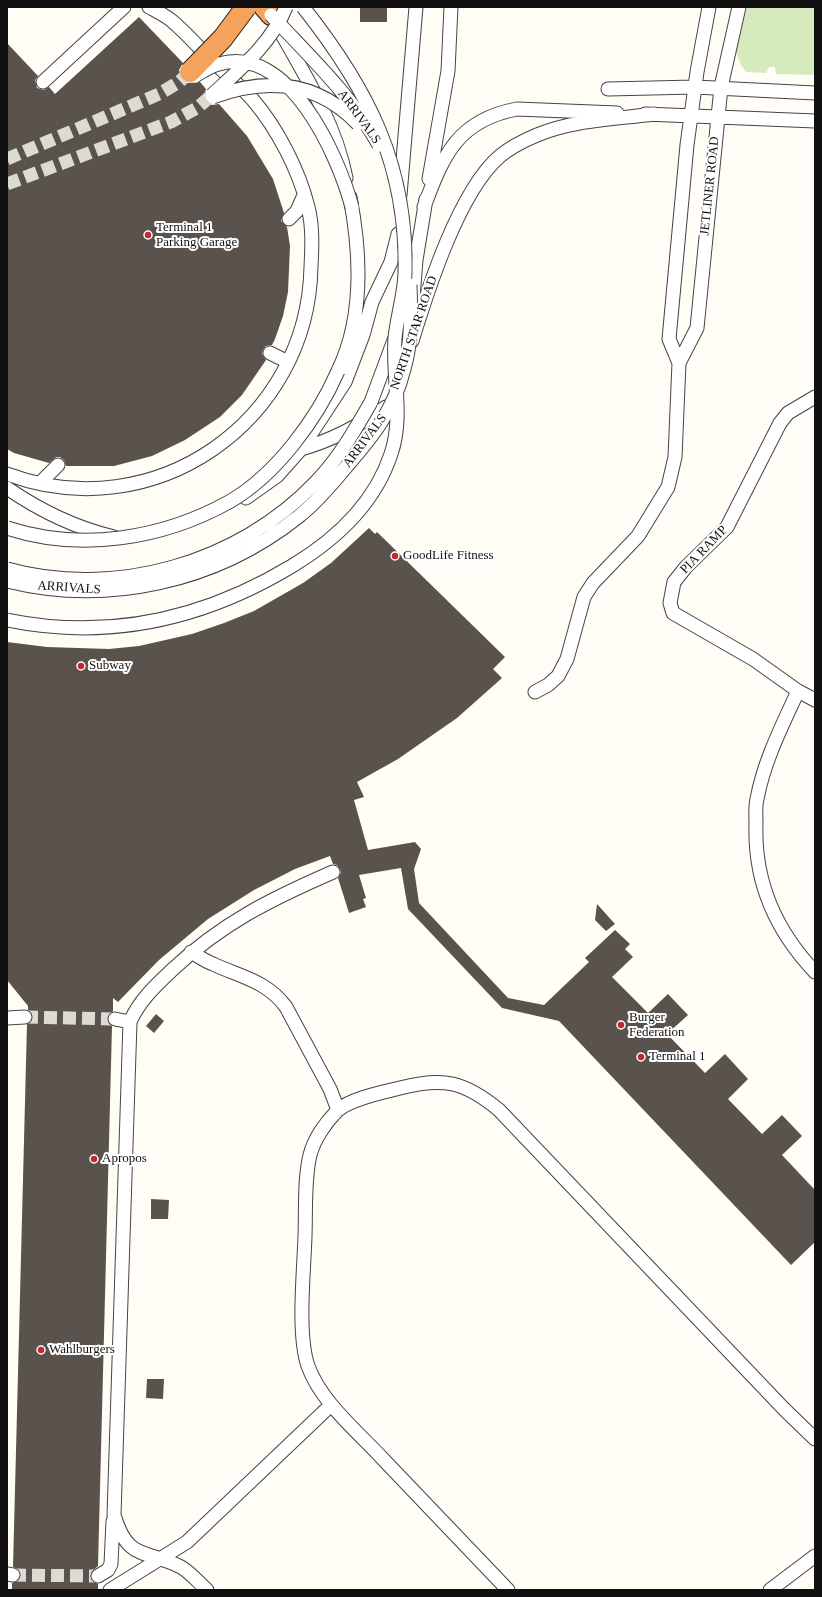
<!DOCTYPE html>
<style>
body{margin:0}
#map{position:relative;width:822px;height:1597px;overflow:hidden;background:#fffdf5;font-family:"Times New Roman",serif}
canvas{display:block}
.frame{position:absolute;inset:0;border:8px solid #111;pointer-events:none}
</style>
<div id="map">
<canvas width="822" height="1597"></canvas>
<div class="frame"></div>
</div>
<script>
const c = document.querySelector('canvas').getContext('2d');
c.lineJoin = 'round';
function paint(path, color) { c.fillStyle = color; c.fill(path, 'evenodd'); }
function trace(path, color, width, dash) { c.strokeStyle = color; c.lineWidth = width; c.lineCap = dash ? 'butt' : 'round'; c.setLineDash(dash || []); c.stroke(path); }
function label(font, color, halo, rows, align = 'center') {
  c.font = font + ' "Times New Roman",serif'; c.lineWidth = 4; c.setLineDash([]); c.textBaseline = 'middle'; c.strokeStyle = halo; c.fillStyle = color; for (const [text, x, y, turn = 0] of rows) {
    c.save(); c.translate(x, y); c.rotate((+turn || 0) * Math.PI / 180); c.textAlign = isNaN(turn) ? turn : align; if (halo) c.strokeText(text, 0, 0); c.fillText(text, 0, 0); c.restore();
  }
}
paint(new Path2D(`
 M747 7H815V75L776 74 775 67H769L766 73 746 72 741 65 736 52Z`), '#d5ebbd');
paint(new Path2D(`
 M360 8H387V22H360Z
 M139 17 183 63 179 70 182 80 188 83 200 82 206 89 204 96 207 103 212 105 219 104 247 136 273 179 284 213 281 221 287 227 290 246 288 292 283 316 275 339 272 345 266 346 263 350 262 354 266 360 242 395 220 417 185 440 152 456 114 466H66L64 460 60 457H56L49 463 14 453 7 449V43L38 76 35 80 37 88 44 90 49 87 55 94Z
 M369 528 375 534 377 532 505 657 493 669 502 678 457 718 398 759 357 782 364 797 354 800 368 850 415 842 421 849 414 869 419 903 508 998 544 1005 589 962 585 958 615 930 630 944 625 949 633 957 612 977 648 1013 668 994 688 1015 667 1034 705 1073 725 1054 748 1079 728 1099 762 1134 782 1115 802 1136 782 1155 815 1190V1242L791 1265 559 1021 502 1008 408 909 401 868 359 875 366 898 363 899 366 907 349 913 338 878 341 873 340 869 337 865 333 864 330 856 295 869 254 890 208 919 159 960 118 1002 113 998V1011L107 1018 108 1022 112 1026 98 1566 91 1572 90 1576 91 1580 98 1584V1590H12V1583L19 1580 21 1576 18 1569 13 1567 27 1024 32 1021 33 1017 31 1012 28 1010V1006L7 980V642L47 647 109 649 139 646 192 634 224 623 254 611 303 583 331 563Z
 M597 904 615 924 606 931 595 920Z
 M156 1014 164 1021 154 1033 146 1026Z
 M151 1199 169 1200 168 1219H151Z
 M147 1379H164L163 1399 146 1398Z`), '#5a524d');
trace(new Path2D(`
 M7 159 159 94 179 82 190 72
 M7 184 171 122 197 108 212 95
 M25 1017 115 1019
 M13 1575 98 1576`), '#dbdad3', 13, [13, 6]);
const minor = new Path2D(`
 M275 22C303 72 335 121 346 178
 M43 82 124 7
 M608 89 695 87 815 93
 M645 114 815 121
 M429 179 448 71 451 7
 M400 195 416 7
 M424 207C443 155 458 120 517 109L617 113
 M289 219 297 211 304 195
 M413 298 416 260 426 199
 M403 308 404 348
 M412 341C428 289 459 191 500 156 511 147 525 140 537 135 573 120 616 119 654 114
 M270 353 288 362
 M679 363 669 339 687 145 697 72 709 7
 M338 371C364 318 361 254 350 197
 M815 397 788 413 780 423 727 527 686 567 674 582 670 603 673 613 753 659 798 691 815 700
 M371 402 394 340
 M301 449C333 440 359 426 386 407
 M7 474C154 529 308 422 311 267 312 247 313 226 308 207 299 170 277 128 253 100 239 85 224 72 209 58 197 45 185 32 172 21 165 15 156 11 149 7
 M40 483 58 465
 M7 488C39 510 76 528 114 537
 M246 498 277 476 301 449 345 382 363 335 372 302 391 262 398 234
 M798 691C782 726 764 761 757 799 755 807 756 816 756 824 754 882 775 930 815 972
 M535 692 548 685 558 676 567 659 584 597 593 583 638 536 668 487 675 457 679 363 697 328 721 87 739 7
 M191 952C198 956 205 961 213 964 241 977 267 981 286 1007L330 1089 338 1110
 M7 1018 25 1017
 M115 1019 130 1022
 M7 1574 13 1575
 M98 1576 108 1570 111 1564 113 1521
 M110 1590 187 1542 331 1405
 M207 1590C198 1582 191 1573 181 1567 146 1549 128 1562 114 1515L130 1022C139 1001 155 986 172 970 222 923 271 899 333 872
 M508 1590C466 1546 424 1502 382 1458 357 1431 321 1402 308 1366 297 1334 304 1271 305 1236 306 1210 304 1180 310 1155 314 1139 326 1122 337 1111 349 1099 383 1092 400 1088 443 1077 464 1081 499 1110L784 1409 815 1439
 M770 1590 815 1556`);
const highway = new Path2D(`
 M264 7 271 15`);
trace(minor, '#444', 15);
trace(highway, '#222', 22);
trace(minor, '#fff', 13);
trace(highway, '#f5a25d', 20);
const minorBridge = new Path2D(`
 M271 15C309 56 352 96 379 145
 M195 76C202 72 210 66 219 64 289 44 338 155 352 207
 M212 95C239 70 272 43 286 7
 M213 97C267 77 317 81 358 124
 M7 528C81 552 162 539 229 502 276 475 317 419 338 371
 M7 569C115 599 239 563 316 482 339 458 355 430 371 402
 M7 581C108 606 216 582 298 517 316 503 332 484 346 467 373 436 394 410 404 369 412 342 411 313 410 285
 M7 620C109 641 204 619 292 566 335 540 375 503 391 454 404 416 392 377 395 338 397 317 404 296 405 274 408 166 368 89 303 7`);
const highwayBridge = new Path2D(`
 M190 72 223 38 246 7`);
trace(minorBridge, '#444', 15, []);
trace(highwayBridge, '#222', 22, []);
trace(minorBridge, '#fff', 13);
trace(highwayBridge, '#f5a25d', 20);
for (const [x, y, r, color] of [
 [148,235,4,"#c4262e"],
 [395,556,4,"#c4262e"],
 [81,666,4,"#c4262e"],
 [621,1025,4,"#c4262e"],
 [641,1057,4,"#c4262e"],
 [94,1159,4,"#c4262e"],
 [41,1350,4,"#c4262e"]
]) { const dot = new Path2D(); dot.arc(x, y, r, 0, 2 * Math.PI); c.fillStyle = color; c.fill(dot); trace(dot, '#fff', 1.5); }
label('13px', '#111', '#fff', [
 ["ARRIVALS",359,117,54],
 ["JETLINER ROAD",710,186,-84],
 ["NORTH STAR ROAD",414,333,-71],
 ["ARRIVALS",365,441,-53],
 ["PIA RAMP",704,550,-46],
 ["ARRIVALS",69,588,4]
]);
label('13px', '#111', '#fff', [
 ["Terminal 1",156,228],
 ["Parking Garage",156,243],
 ["GoodLife Fitness",403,556],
 ["Subway",89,666],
 ["Burger",629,1018],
 ["Federation",629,1033],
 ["Terminal 1",649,1057],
 ["Apropos",102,1159],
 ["Wahlburgers",49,1350]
], 'left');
</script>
